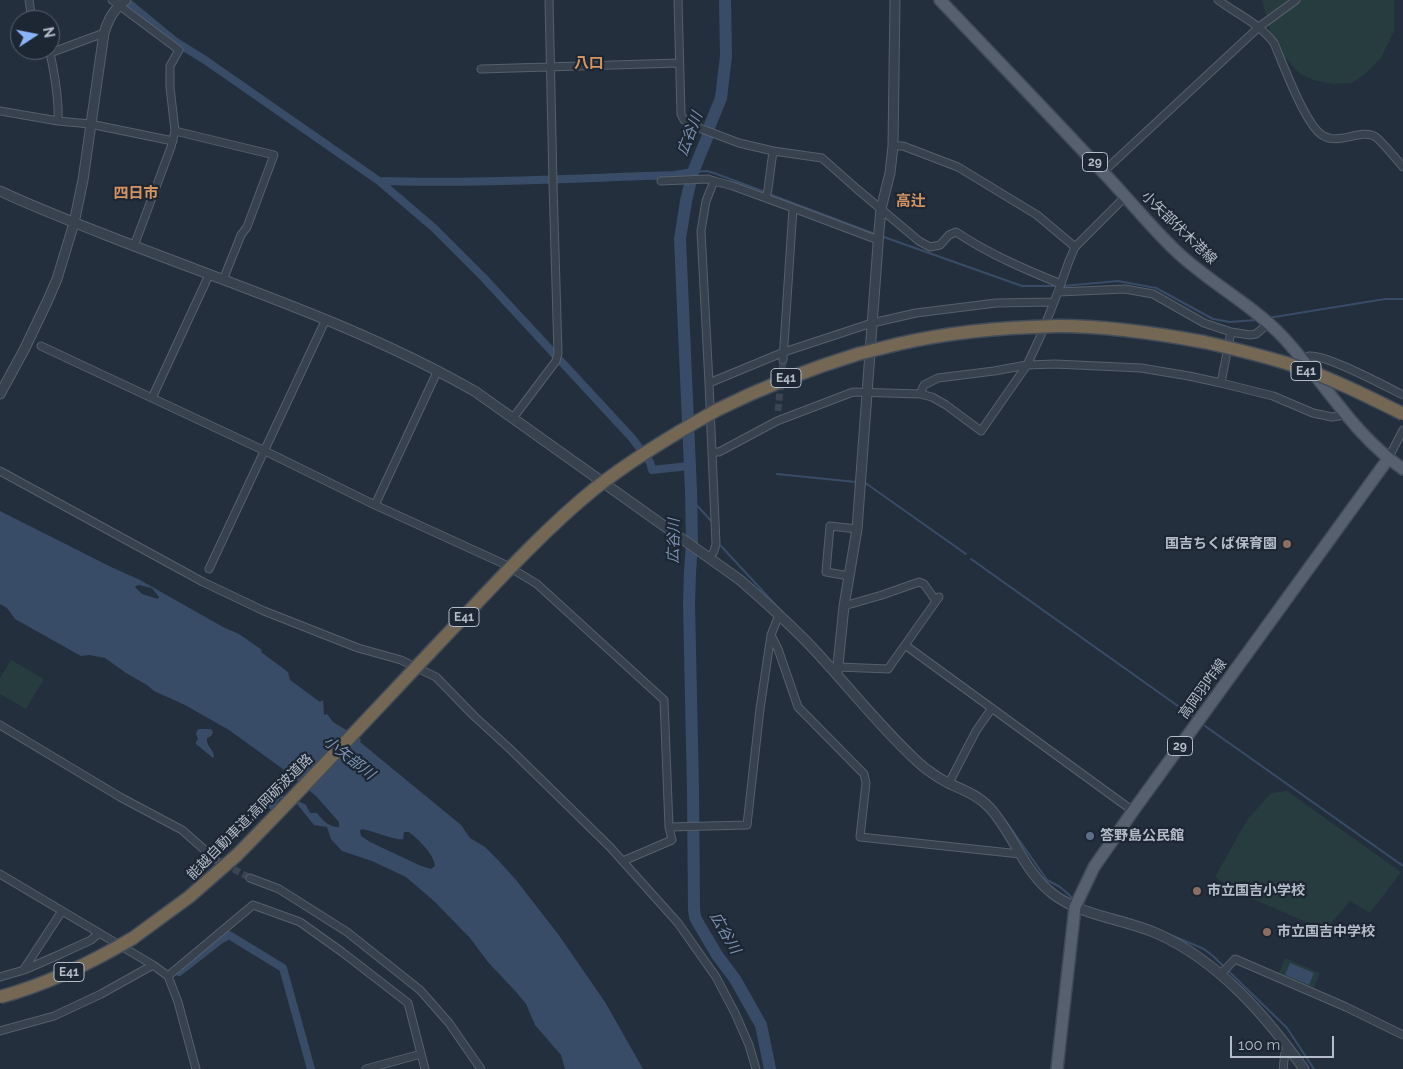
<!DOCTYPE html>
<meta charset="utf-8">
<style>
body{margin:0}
#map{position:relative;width:1403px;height:1069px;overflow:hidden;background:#242f3e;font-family:Raleway,sans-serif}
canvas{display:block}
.north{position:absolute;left:10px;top:10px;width:50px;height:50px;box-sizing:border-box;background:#1d2633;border:1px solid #59626f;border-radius:50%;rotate:79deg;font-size:14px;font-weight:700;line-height:20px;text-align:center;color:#b4bcc9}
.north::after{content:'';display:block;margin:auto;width:18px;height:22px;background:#8ab4f8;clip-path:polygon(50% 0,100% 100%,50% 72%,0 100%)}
.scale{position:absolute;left:1230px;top:1036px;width:104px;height:22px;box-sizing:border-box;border:2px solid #b4bcc9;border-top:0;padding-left:6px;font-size:15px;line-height:18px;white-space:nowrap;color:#b4bcc9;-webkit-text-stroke:4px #1d2633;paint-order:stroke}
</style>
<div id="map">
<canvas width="1403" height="1069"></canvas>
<div class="north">N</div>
<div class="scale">100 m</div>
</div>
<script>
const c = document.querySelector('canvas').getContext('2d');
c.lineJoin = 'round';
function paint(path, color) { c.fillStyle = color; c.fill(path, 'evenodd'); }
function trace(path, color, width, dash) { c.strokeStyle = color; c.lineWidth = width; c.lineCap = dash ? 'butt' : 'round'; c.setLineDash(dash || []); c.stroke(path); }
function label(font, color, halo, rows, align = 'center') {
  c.font = font + ' Raleway,"Noto Sans JP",sans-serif'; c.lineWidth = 4.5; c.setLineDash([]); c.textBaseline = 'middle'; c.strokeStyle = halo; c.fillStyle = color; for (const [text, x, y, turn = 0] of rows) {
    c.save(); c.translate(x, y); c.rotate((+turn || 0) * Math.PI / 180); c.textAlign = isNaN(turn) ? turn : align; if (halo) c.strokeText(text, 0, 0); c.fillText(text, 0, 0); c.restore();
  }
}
paint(new Path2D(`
 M1262 0H1394V31L1381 58 1365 74 1352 83 1333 84 1313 80 1300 74 1274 45Z
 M11 660 44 679 26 709 0 694V678Z
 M1287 791 1401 872 1370 913 1350 901 1325 930 1241 894 1215 877 1247 820 1271 793Z
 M1285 958 1320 973 1313 990 1278 975Z`), '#263c3f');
paint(new Path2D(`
 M0 511 111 567 140 580 223 627 239 634 262 650 261 652 288 672 290 680 320 702 323 700 324 715 327 714 333 722 358 737 361 740 360 742 461 825 470 838 485 847 499 861 516 880 558 934 605 1002 643 1069H565L561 1055 535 1025 526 1004 517 993 488 962 470 938 435 902 406 877 372 861 342 851 331 839 327 827 314 825 297 804 281 798 277 802 275 814 269 808 267 804C269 802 273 797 276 796 280 793 302 802 306 805L310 813H317C323 821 329 827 339 827V822L316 796 283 769 229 730 185 705 154 691 147 685 126 673 105 658 89 655 81 656 15 619 7 608 0 604ZM139 585 152 588 159 597 158 599 142 594 135 587 136 586ZM361 829C372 830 395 841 403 839L404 832H409C418 839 434 854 435 866L431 869 421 866 370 842 361 836 360 831Z
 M210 729 212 730 213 733 211 736 207 738C206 746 213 749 214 756L213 758 196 744V742L198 739 196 734 197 731 199 729Z
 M1290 963 1314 973 1309 985 1285 975Z`), '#394c67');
trace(new Path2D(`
 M693 172 707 171 714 173 765 192
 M769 194 875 234
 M881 236 1022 286H1058
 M1063 286 1118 281 1156 288 1213 319 1230 322 1256 320
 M1268 318 1385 299H1403
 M777 474 856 482
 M864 482 966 554
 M691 499 713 523
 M721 546 784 614
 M971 559 1192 716
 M867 703 910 749
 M1205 726 1403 866
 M931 767 944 776 979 793
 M1005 820 1047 880 1060 887 1075 900
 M1087 907 1129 919 1155 928
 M1159 930 1204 949 1213 956 1287 1028 1314 1069`), '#394c67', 2);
trace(new Path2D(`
 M123 0 131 5 176 42 205 60 379 181 434 228 483 277 632 438 650 462 652 470 689 466
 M379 181C477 184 576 178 675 175L693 172
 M179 972 220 940 229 935 283 968 311 1069`), '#394c67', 8);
trace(new Path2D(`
 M725 0 726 56 721 98 710 125 707 138 693 172 686 201 680 239 691 491 692 544 690 572 689 604 693 790 694 909 695 917 697 921 717 955 735 979 761 1025 770 1069`), '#394c67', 12);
trace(new Path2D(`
 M778 411 783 360
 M215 859 250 878`), '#3a4453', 7, [7, 3.5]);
const minor = new Path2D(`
 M29 0 32 20
 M112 0 179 50 170 66V87L175 131 171 147 134 246
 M678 0 681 114 684 120 702 129 739 143 773 151 822 158 857 189 919 241 930 247 940 245 949 235 956 232C989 254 1024 269 1061 284
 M1218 0C1237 14 1260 24 1274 43 1283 64 1305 124 1322 135 1339 146 1359 129 1374 136 1379 138 1398 161 1403 167
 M47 50 50 53C55 76 59 98 58 121
 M50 53 104 33
 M481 69 679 63
 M0 111 58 121 90 124 173 141
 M175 131 274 155 247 227 241 235 223 280
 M893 146H903L958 167 1037 215 1075 247
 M1103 172 1259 27 1296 0
 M661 181 708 179 714 181
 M766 198 768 189 773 151
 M1058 292 1125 289 1153 294 1204 323 1231 332 1250 335 1256 334 1269 323
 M41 346 265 451 375 505 504 564 537 584 664 700 669 827 672 840 623 861
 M1302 359C1303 358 1306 357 1309 356 1326 354 1385 386 1403 395
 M783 360 793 208 878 240
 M709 383 701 231 706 201 714 181 733 186 793 208
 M1221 383 1231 332
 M920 394 924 385 938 378 994 371 1027 365 1055 364 1141 368 1189 376 1221 383 1273 396 1313 413 1332 417 1345 415
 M152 398 209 275
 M513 418 556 361 558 353 553 183 549 0
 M712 452H719L777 421 853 392 920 394 932 397 946 405 981 431 1027 365 1041 335 1058 292 1069 261 1075 247 1125 197
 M1388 459 1403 430
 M0 471 203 582 264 611 358 648 401 660 436 677 474 716 510 749 610 847 678 923 716 977 735 1013 749 1045 756 1069
 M375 505 438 370
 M709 559 714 551 716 544 709 383 784 352 872 323 916 313 996 303 1054 302
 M209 569 326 319
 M849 576 826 572 830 526 857 529
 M844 606 882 595 919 582 924 584 936 601
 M780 616 777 620 771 635 778 649 798 707 864 774 866 783 860 837 1020 854
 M905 645 1133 811
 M838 667 888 669 939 597
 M0 725 120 797 182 830 215 859
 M949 783 976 731 992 708
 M669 827 747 825 760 709 771 635
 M0 874 153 965 168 976 178 1002 196 1069
 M250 878 279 889 347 932 420 990 449 1023 481 1069
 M24 969 62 911
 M1220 975 1235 959 1346 1007 1403 1035
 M168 976 253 905 300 922 342 952 408 1003 425 1069
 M0 977 24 970 54 957 91 940 99 933
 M0 1031 54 1016 101 994 153 965
 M366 1069 421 1054
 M1283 1069 1285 1052 1289 1048`);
const tertiary = new Path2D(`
 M0 191C34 207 70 221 106 235 230 284 360 325 476 392L740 580C762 599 784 619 805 640 844 680 878 726 919 763 928 771 937 777 948 783 963 790 978 795 990 808 1014 835 1024 872 1053 894 1082 916 1123 919 1156 933 1219 961 1265 1015 1304 1069
 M0 394 24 350 47 302 57 279 74 223 83 180 104 33C109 18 113 10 126 0
 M837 675 844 606 857 529 879 231 881 209 890 173 893 146 895 0`);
const primary = new Path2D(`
 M940 0C994 57 1048 113 1101 170 1126 196 1149 225 1175 250 1208 282 1250 303 1281 335 1323 379 1352 434 1403 469
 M1057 1069 1075 907 1094 867 1133 811 1388 459`);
const motorway = new Path2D(`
 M1059 326C1108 326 1155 333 1204 342
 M882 348C931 335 983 329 1033 327
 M717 410C763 387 809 369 858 354
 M133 938 189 897 237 855`);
trace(minor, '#565f6c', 9);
trace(tertiary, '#565f6c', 11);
trace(primary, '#414a57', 14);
trace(motorway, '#434c59', 15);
trace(minor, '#38414e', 7);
trace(tertiary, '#38414e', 9);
trace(primary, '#56606e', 11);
trace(motorway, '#746855', 12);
const motorwayBridge = new Path2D(`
 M1033 327 1059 326
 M1204 342C1231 348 1259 355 1286 363 1327 376 1365 395 1403 414
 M858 354 882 348
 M237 855C305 786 371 715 438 644 488 592 537 536 593 490 632 459 674 434 717 410
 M0 997C48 984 91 963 133 938`);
trace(motorwayBridge, '#434c59', 15, []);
trace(motorwayBridge, '#746855', 12);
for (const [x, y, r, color] of [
 [1287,544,5,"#8d6e63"],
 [1090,836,5,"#5c6f8a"],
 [1197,891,5,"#8d6e63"],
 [1267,932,5,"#8d6e63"]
]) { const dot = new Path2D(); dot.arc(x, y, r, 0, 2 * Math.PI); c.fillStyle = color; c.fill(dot); trace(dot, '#1d2633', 2); }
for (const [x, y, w] of [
 [1095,162,25],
 [1306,371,30],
 [786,378,30],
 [464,617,30],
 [1180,746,25],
 [69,972,30]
]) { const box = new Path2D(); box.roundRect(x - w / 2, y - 9.5, w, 19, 4); c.fillStyle = '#1d2633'; c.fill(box); trace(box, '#b4bcc9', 1); }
label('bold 12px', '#b4bcc9', null, [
 ["29",1095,162],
 ["E41",1306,371],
 ["E41",786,378],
 ["E41",464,617],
 ["29",1180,746],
 ["E41",69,972]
]);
label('14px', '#b4bcc9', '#1d2633', [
 ["小矢部伏木港線",1179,228,44],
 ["高岡羽咋線",1203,689,-54],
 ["能越自動車道;高岡砺波道路",250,817,-45]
]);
label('bold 14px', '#b4bcc9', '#1d2633', [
 ["国吉ちくば保育園",1277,544,"right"],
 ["答野島公民館",1100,836],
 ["市立国吉小学校",1207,891],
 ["市立国吉中学校",1277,932]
], 'left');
label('bold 15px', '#d59563', '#1d2633', [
 ["八口",589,63],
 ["四日市",136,193],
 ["高辻",911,201]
]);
label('italic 15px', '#7c92b1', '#1d2633', [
 ["広谷川",690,134,-69],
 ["広谷川",674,541,-89],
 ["小矢部川",349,758,38],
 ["広谷川",725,933,60]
]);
</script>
